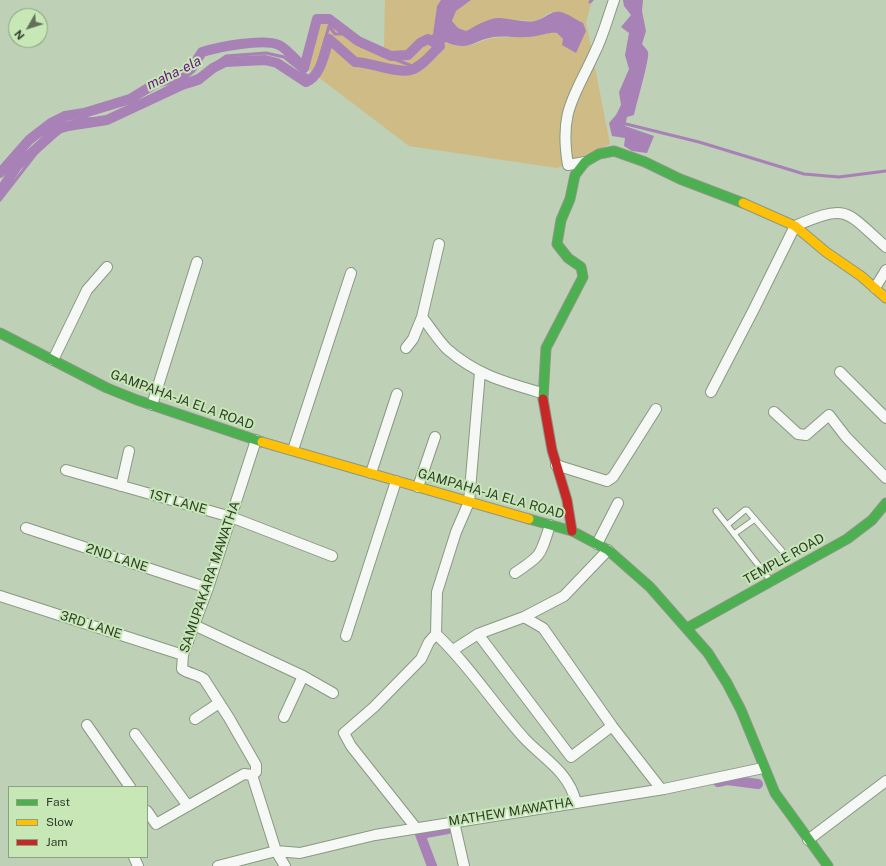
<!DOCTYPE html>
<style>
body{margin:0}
#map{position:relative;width:886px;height:866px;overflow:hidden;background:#bed0b6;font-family:"Public Sans",sans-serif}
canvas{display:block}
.legend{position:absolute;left:8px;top:786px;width:140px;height:72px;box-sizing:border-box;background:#c7e7b7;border:1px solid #8aa37e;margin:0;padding:5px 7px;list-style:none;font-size:12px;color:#2f3c29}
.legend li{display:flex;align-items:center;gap:8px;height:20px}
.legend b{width:20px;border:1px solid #8aa37e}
.north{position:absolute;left:8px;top:8px;width:40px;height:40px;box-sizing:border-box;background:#c7e7b7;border:1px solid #8aa37e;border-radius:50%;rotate:231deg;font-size:11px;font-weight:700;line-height:16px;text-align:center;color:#2f3c29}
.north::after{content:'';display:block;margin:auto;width:14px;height:18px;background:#61705a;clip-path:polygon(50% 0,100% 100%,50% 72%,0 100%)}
</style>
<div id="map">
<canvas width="886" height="866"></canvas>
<ul class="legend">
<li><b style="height:5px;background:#4caf50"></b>Fast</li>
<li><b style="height:5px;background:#ffc107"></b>Slow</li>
<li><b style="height:5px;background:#c62828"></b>Jam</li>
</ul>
<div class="north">N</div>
</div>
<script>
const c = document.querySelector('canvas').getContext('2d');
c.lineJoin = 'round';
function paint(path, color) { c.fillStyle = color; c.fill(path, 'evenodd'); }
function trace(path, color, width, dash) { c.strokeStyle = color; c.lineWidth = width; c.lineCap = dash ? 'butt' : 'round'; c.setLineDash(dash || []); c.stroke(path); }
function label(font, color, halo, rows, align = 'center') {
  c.font = font + ' "Public Sans",sans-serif'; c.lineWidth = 4; c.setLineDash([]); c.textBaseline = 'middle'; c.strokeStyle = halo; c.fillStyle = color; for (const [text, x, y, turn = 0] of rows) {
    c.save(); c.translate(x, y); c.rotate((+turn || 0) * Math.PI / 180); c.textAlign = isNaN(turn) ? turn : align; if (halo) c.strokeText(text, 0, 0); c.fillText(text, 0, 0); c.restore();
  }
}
paint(new Path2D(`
 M385 0H441L437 6 433 35 455 46 472 45 491 38 536 36 548 32 557 33 563 39 583 24 550 12 537 21 514 20 479 25 466 31 458 28 452 21 456 11 471 0H592L586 22 610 144 557 168 409 146 305 67 317 19 328 17 358 41 384 47Z`), '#cebb86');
paint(new Path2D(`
 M441 0H471L456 11 452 21 458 28 466 31C476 26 489 17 501 18 513 19 524 23 535 21 545 19 550 10 561 12 569 14 576 20 583 23L586 31 576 53 562 45 563 39 557 33C549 32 544 35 536 36 522 39 507 35 493 37 472 41 469 52 446 42L440 46 428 39 433 34 437 6Z
 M623 0H643L642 11 646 31 642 44C644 47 647 49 648 52 650 58 636 105 634 115L627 117 625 126 654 136 647 153 632 151 624 146 625 138 612 136 609 123 616 115 621 105 619 92 629 69 625 55 629 33 621 27 631 15 624 6Z`), '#a881b7');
trace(new Path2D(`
 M590 2 592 0
 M622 123 699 142 804 174 839 177 886 171
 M0 200 42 146 79 118 103 120 164 89 199 75 226 56 266 53 284 57 310 78 318 65 329 26 335 34H346L361 46 412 66 427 56 439 43`), '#a881b7', 3);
trace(new Path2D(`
 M0 173 29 140 51 123 65 116 84 113 130 99 158 82 180 78 191 69 202 52C219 47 263 38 279 45 286 48 298 62 304 68L317 19H329L358 41 391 56 408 55 420 43 428 39 440 46C432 53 422 67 411 70 397 74 370 62 355 62L329 39C324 54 321 76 306 82L277 63 265 60 225 62 213 68 198 80 182 85 107 120 68 126 58 129 17 166 0 192
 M718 782 727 780 758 784
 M432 866 420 834 448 829`), '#a881b7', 10);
const lane = new Path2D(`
 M716 511 727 525
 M734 534 755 519
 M770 580 727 525 745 510H747L783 552`);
const street = new Path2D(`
 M585 162 568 165C559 111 574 98 595 52 603 36 608 17 614 0
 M439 244 422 317C430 327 438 340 447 349 477 375 504 382 542 393
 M875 288 886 270
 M406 348 413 339 422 317
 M53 360 87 290 107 267
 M840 372 886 418
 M711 392 754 309 795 226C849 203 845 211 886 247
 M152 405 197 262
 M774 412 798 434 806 435 829 415 846 437 886 478
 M293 450 351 273
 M556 465 607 481 613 477 656 409
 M66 470 231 517 332 556
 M371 473 397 394
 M121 486 129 451
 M418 487 435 437
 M26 528 208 588
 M597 544 618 503
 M515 573C542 555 540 556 550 525
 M0 596 183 655
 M524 617 543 628 612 726 661 789
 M194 625 303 676 333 693
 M436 634C470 666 494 705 525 739 545 760 568 771 576 802
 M478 634 571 757 612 726
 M346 636 396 481
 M453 650 478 634 524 617 564 596 608 550
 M284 717 303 676
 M195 719 219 703
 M87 725 130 787
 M135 734 188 806
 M147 811 156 824 244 774 252 775
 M454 822 464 866
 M416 828 351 746 344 733 374 707 421 659 429 642 436 634 437 592 456 532 469 502 480 372
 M808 840 886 781
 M134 857 138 866
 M218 866 276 851 252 775 256 772V765L229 718 204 679C197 674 189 674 182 669L183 655 208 588 256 440
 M285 866 276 851 300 853 375 835 664 789 763 768`);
const fast = new Path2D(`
 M0 333 107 388 137 400 262 442
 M543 399 546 348 583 277 581 267 568 258 557 244 561 220 570 199 575 175 585 162 599 154 614 151 645 162 680 179 743 203
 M529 519 572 531 608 550 650 587 708 653 727 683 741 710 775 793 828 866
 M687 628 847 539 872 520 886 503`);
const slow = new Path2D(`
 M743 203 795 226 826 252 861 276 886 298
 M262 442 529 519`);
const jam = new Path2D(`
 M543 399 552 450 567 500 572 531`);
trace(lane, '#8a9884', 7);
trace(street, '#8a9884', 12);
trace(fast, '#8a9884', 11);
trace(slow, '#8a9884', 11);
trace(jam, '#8a9884', 11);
trace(lane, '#f5f8f4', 5);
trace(street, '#f5f8f4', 10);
trace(fast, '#4caf50', 9);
trace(slow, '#ffc107', 9);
trace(jam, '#c62828', 9);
label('13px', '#2f3c29', '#c7e7b7', [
 ["GAMPAHA-JA ELA ROAD",182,400,20],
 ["GAMPAHA-JA ELA ROAD",491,494,16],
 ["1ST LANE",178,502,16],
 ["2ND LANE",117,558,18],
 ["TEMPLE ROAD",784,559,-29],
 ["SAMUPAKARA MAWATHA",210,577,-71],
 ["3RD LANE",91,625,18],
 ["MATHEW MAWATHA",511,812,-9]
]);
label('italic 14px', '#691585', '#c7e7b7', [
 ["maha-ela",174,73,-26]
]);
</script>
